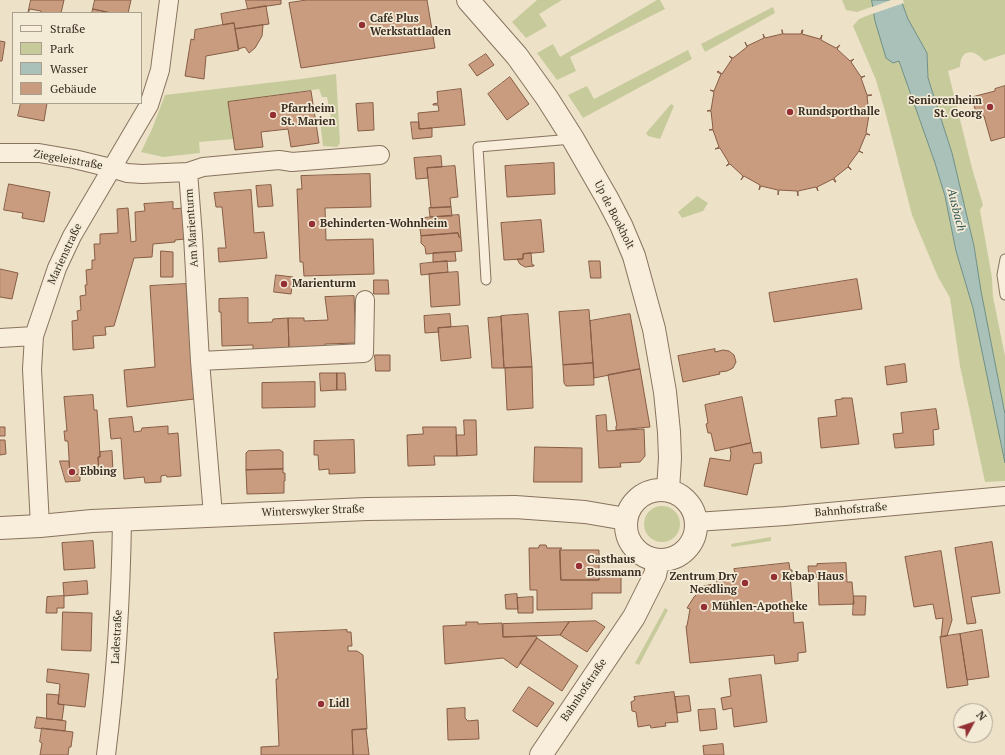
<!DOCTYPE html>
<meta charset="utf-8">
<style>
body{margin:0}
#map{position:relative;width:1005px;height:755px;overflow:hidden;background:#ede1c8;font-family:"PT Serif",serif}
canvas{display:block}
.legend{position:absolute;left:12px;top:12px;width:130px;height:92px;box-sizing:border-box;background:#f4ebd7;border:1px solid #a99f8e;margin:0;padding:5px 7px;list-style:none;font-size:12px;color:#392c21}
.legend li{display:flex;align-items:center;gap:8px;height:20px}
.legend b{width:20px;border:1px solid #a99f8e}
.north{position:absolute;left:953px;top:703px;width:40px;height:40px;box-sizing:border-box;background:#f4ebd7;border:1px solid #a99f8e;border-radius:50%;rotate:50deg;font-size:11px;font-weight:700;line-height:16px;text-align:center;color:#392c21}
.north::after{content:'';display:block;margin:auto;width:14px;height:18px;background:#943034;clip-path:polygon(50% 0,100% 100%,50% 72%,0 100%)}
</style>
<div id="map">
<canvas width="1005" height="755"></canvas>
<ul class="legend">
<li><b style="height:5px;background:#f8eedb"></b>Straße</li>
<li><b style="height:11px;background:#c7cb9c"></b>Park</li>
<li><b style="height:11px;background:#a9c1b9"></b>Wasser</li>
<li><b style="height:11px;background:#c99c80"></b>Gebäude</li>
</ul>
<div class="north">N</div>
</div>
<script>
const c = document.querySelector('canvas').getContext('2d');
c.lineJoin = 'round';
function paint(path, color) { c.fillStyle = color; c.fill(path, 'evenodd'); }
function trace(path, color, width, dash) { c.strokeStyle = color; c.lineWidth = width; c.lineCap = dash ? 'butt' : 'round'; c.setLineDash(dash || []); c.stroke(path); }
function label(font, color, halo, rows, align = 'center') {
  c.font = font + ' "PT Serif",serif'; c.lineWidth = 3.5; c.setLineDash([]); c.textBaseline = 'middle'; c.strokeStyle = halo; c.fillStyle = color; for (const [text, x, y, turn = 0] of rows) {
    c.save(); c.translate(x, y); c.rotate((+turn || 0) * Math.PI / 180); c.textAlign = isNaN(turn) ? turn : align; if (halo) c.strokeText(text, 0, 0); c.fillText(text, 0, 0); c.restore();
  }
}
paint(new Path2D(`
 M537 0H562L539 14 547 26 526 38 512 22Z
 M657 0H660L665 9 570 57 576 71 557 80 537 53 553 44 560 57Z
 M842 0H872L874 6 857 12 846 10Z
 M901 0H1005V54L984 61C974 48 960 49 960 67L948 71 972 168 983 205 980 210 992 278 993 297 1005 356V414L981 291 974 246 952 153 928 78 927 53 908 19Z
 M773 7 775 13 705 52 701 44Z
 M874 13 875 21 899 61 935 163 945 196 956 251 973 308 1005 463V481L985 482 960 366 950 298 938 277 912 215 885 111 876 80 853 26 859 19Z
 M688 50 692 59 583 118 568 95 587 86 594 99Z
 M336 74 340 143 337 147 323 146 320 121 331 118 327 97H322L319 89 229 102 234 139 199 142 200 153 163 157 141 152 152 129 165 95 301 79Z
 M671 104 674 106 660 139 648 136 646 133Z
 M697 196 708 203 703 211 682 218 678 212Z
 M644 524a18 18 0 1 1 36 0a18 18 0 1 1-36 0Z
 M771 537V541L732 547 731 544Z
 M665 608 668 610 639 665 635 663Z`), '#c7cb9c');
const water = new Path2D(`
 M872 0H901L908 19 927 53 928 78 952 153 974 246 981 291 1005 414V463L973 308 956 251 945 196 935 163 899 61 893 63 886 58 875 21Z`);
paint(water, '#a9c1b9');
trace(water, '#6f8f86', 1);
paint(new Path2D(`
 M891 0H903L904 3 872 14V7Z`), '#ede1c8');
const building = new Path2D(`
 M31 0H64L61 13H41V11L30 9 28 13Z
 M95 0H131L128 13H111L93 9Z
 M246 0H281V4L248 9Z
 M307 0H427L435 48 301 68 289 3Z
 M266 6 269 24 235 29 234 23 223 25 221 14Z
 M93 9 111 13H92Z
 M234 23 239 50 206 56 204 79 185 76 191 39 194 40 195 30Z
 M263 25 262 36 255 48 249 53 245 47 238 49 235 29Z
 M782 30 783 34H801L802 30H803L802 34 820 39 822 35 821 40 836 48 840 45 837 49 850 61 854 59 851 62 861 77 865 76 861 78 867 95H872L867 96 869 114 873 115H869L866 133 870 135 866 134 859 151 863 153 859 151 848 166 851 169V170L848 167 834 178 836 182H835L833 179 817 187 818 191 816 187 798 191V196L797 191 779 190 778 195V190L761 186 759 190 760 185 744 176 741 180 743 176 730 164 726 166 729 163 720 148 715 149 719 147 713 130H709L713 129 711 111H707L711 110 714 92 710 90 714 91 721 74 717 72 718 71 722 74 732 59 729 56 733 58 747 47 745 42 747 46 764 38 763 34 765 38 782 34Z
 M0 41 5 42 2 61H0Z
 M486 54 494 65 477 76 469 65Z
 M510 77 529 104 507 120 488 94Z
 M1005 86V137L991 141 984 116 977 117 972 97 995 91V89Z
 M461 89 465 125 419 129 418 113 439 111 438 105H433V104L438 103 437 92Z
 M311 91 319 143 291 147 288 129 261 132 263 147 235 150 228 102Z
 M21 103H47L44 121 18 116Z
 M373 103 374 130 358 131 356 104Z
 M411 122H419V129L432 128V137L413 139Z
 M441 156 442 167 427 168 428 178 416 179 414 158Z
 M554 163 555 194 507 197 505 166Z
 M455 166 458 197 450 198 451 207 431 208 427 168Z
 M370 174 371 207 325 208 326 240 373 239 374 274 304 276 303 262H300L297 189H302L301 176Z
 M9 184 50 192 44 222 22 218 23 213 4 210Z
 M271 185 273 206 258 207 256 186Z
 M251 190 254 233 264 232 267 258 219 262 218 248H226L222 207H216L214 193Z
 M173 202V209L183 208 185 239 175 240V242L153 244 152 257 134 258 114 326 105 327 106 335 93 336 94 348 73 350 72 321 78 320 77 311 81 310 80 296 86 295 85 285H87L86 270 92 269V260H95L94 244H100V234L118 233 117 209 128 208 131 242 136 241 135 212 145 211 144 204Z
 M451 207 452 216 430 217 429 208Z
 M459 215 461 239 459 237 458 233 421 236 420 229 423 225V218Z
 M541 220 544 252 523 254V259L504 260 501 223Z
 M458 233 459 237 461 239 462 251 426 254 425 247 421 243V236Z
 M161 251 173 252V277H161Z
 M455 252 456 261 433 262V253Z
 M531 253 532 265H534V266L525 267 520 264 517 259H523V254Z
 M447 261 448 272 421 275 420 264Z
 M589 261H600L601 278H591Z
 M0 269 18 273 12 299 0 297Z
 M458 272 460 305 431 307 429 274Z
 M276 275 293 277 291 294 274 292Z
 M857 279 862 309 774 322 769 293Z
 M374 280H388L389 294H374Z
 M186 284 194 399 127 407 124 370 155 367 150 286Z
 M354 296 356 343 325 344V348L289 349 288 318H304V321L328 320 325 297Z
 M248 298V323L272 322 273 319 288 318 289 349 253 350V345L222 346 221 312H219V299Z
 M589 310 593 363 563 365 559 312Z
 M450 314 451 327 438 328 439 332 425 333 424 316Z
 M528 314 532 367 504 368 501 316Z
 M630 314 640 369 594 378 590 321Z
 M501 317 504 368H492L488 318Z
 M468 326 471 358 441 361 438 328Z
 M715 349V352L723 350 729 351 734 355 736 362 733 368 727 371 719 372 720 374 683 382 678 356Z
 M375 355H390V371H376Z
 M593 363 594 385 566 386 564 383 563 365Z
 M905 364 907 382 887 385 885 367Z
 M532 367 533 408 507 410 505 368Z
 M640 369 650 427 616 430V426H617L608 375Z
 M320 373H337V390L321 391Z
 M337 373H345L346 390H337Z
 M315 382V407L262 408V383Z
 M93 395 94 410H97L99 438 100 457H98L99 473 70 475 68 441H65L64 431H67L64 397Z
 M742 397 751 443 715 451 711 433H708L706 424 708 423 705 405Z
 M842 398H852L859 444 821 448 818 418 837 416 835 400 842 399Z
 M936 409 939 429 933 430 934 445 895 448 893 434 903 433 901 413Z
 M606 415 607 431 644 429 645 456 640 462 620 463 621 467 599 468 596 416Z
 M132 417 134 432 141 431 142 428 168 426V434L178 433 181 476 167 477 166 475 161 476V482L145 483 144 477 124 479 121 438 111 439 109 419Z
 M464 420H476L477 455 457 456 456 435H464Z
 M0 427H5V436H0Z
 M423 427H456L457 456H434L435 465 408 466 407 435 423 434Z
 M0 440H5L6 454 0 455Z
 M354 440 355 473 329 474V469L319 470 318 455H314V441Z
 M751 443 753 453 761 452 762 463 754 464 747 495 704 486 710 458 730 461 731 453 730 448Z
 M535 447 582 448V482H534Z
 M280 450 283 452V469L246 470V453L248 451Z
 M112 451 113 472 99 473 98 457H100V452Z
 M60 461H69L70 475 80 474V481L66 482Z
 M283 469V473H285V481H284V493L247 494 246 470Z
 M93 541 95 568 64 570 62 543Z
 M992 542 1000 593 971 597 976 623 967 624 955 548Z
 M540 545H546L547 548H562L560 550 561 580H599V571H621V593H592V609L537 610V590H530L529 548H538Z
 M560 550H599V580H561Z
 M941 551 952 620 947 636 941 637 943 618 936 619 933 604 914 607 905 557Z
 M789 563 790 570H792V574L790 575 794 623 803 622 806 652 798 653V661L775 664 774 655 690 663 686 626H687L690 609 687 608 694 597 699 592 697 590 704 586 717 583 716 579 735 573 734 569Z
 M846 563 847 582H852L854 604 819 605 818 577 809 578 808 566H817V564Z
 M87 581 88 594 64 596 63 583Z
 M517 594 518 609H506L505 595Z
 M64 596V608H57V613H46L47 597Z
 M854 596H866L865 615H853Z
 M533 597V613H518L517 598Z
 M63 612 92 613 91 651 62 650Z
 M596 621 605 627 587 652 560 635 569 622Z
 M466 622H478V624L502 623 503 637 536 636 537 638 517 668 503 658 445 664 443 626 466 625Z
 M569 622 560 635 503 637V624Z
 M347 630V632H351L352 646H348V651H357L363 655 367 729 352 730 353 755H261V747L279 746 276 679H278L274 633Z
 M982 630 989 677 967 680 960 634Z
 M960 634 968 685 947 688 940 637Z
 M537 638 578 666 562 691 520 663Z
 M48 669 89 674 85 707 58 704 60 684 47 682Z
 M761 675 767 722 734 727 732 708 723 710 721 698 731 696 729 679Z
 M529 687 554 703 537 727 513 711Z
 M674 692 678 722 665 723 666 726 651 728 650 725 638 727 636 712 632 711 631 702 635 700 634 697Z
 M47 694 59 695 58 704 64 705 62 720 47 719Z
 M689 696 691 711 677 713 675 697Z
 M465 708V718L468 721 478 720 479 739 448 740 447 709Z
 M715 709 717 729 700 731 698 710Z
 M37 717 66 721 65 731 35 728Z
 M42 728 73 732 71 747H69L68 755H40L42 743 40 742Z
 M366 729 369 755H353L352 730Z
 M723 744 724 755H704L703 746Z`);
paint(building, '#c99c80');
trace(building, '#865d44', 1);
const service = new Path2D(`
 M1005 259 1002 275 1005 295
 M486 280 478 147 572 139`);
const minor = new Path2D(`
 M0 153H39L74 159 111 168 127 173 142 174 188 172 193 236 200 361 213 515
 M188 172 203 167 279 160 292 162 380 155
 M0 338 34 336
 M200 361 364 353 365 300
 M696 522 785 516 1005 496
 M40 526 32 369 34 336 57 268 72 236 149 105 160 70 169 0
 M106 755C116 677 121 598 122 519`);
const tertiary = new Path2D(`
 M468 0 517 56 547 98 573 139 608 200 621 225 634 256 654 329 665 392 669 432 670 458 668 490
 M626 525a35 35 0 1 1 70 0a35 35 0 1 1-70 0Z
 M0 528 40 526 92 521 367 509 515 507 585 512 626 519
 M541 755 634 617 655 575 658 561`);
trace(service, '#88735e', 11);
trace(minor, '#88735e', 20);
trace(tertiary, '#88735e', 24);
trace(service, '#f8eedb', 9);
trace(minor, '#f8eedb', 18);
trace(tertiary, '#f8eedb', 22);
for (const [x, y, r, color] of [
 [362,25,4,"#943034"],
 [990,107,4,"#943034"],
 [790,112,4,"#943034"],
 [273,115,4,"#943034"],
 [312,224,4,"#943034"],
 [284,284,4,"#943034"],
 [72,472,4,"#943034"],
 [579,566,4,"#943034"],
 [774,577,4,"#943034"],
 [745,583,4,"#943034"],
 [704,607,4,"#943034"],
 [321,704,4,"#943034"]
]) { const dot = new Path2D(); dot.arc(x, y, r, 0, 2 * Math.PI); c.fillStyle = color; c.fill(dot); trace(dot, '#f4ebd7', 1.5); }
label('bold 11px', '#392c21', '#f4ebd7', [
 ["Café Plus",370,19],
 ["Werkstattladen",370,32],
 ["Seniorenheim",982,101,"right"],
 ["St. Georg",982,114,"right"],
 ["Pfarrheim",281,109],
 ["St. Marien",281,122],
 ["Rundsporthalle",798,112],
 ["Behinderten-Wohnheim",320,224],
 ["Marienturm",292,284],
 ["Ebbing",80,472],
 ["Gasthaus",587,560],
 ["Bussmann",587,573],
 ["Zentrum Dry",737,577,"right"],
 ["Needling",737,590,"right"],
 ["Kebap Haus",782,577],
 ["Mühlen-Apotheke",712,607],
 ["Lidl",329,704]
], 'left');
label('11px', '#392c21', '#f4ebd7', [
 ["Ziegeleistraße",68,160,10],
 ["Up de Bookholt",614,215,63],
 ["Am Marienturm",192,228,-94],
 ["Marienstraße",65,254,-65],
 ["Bahnhofstraße",851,510,-5],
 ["Winterswyker Straße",313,511,-2],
 ["Ladestraße",117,637,-87],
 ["Bahnhofstraße",584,690,-56]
]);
label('italic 12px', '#315854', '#f4ebd7', [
 ["Ausbach",956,210,76]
]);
</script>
